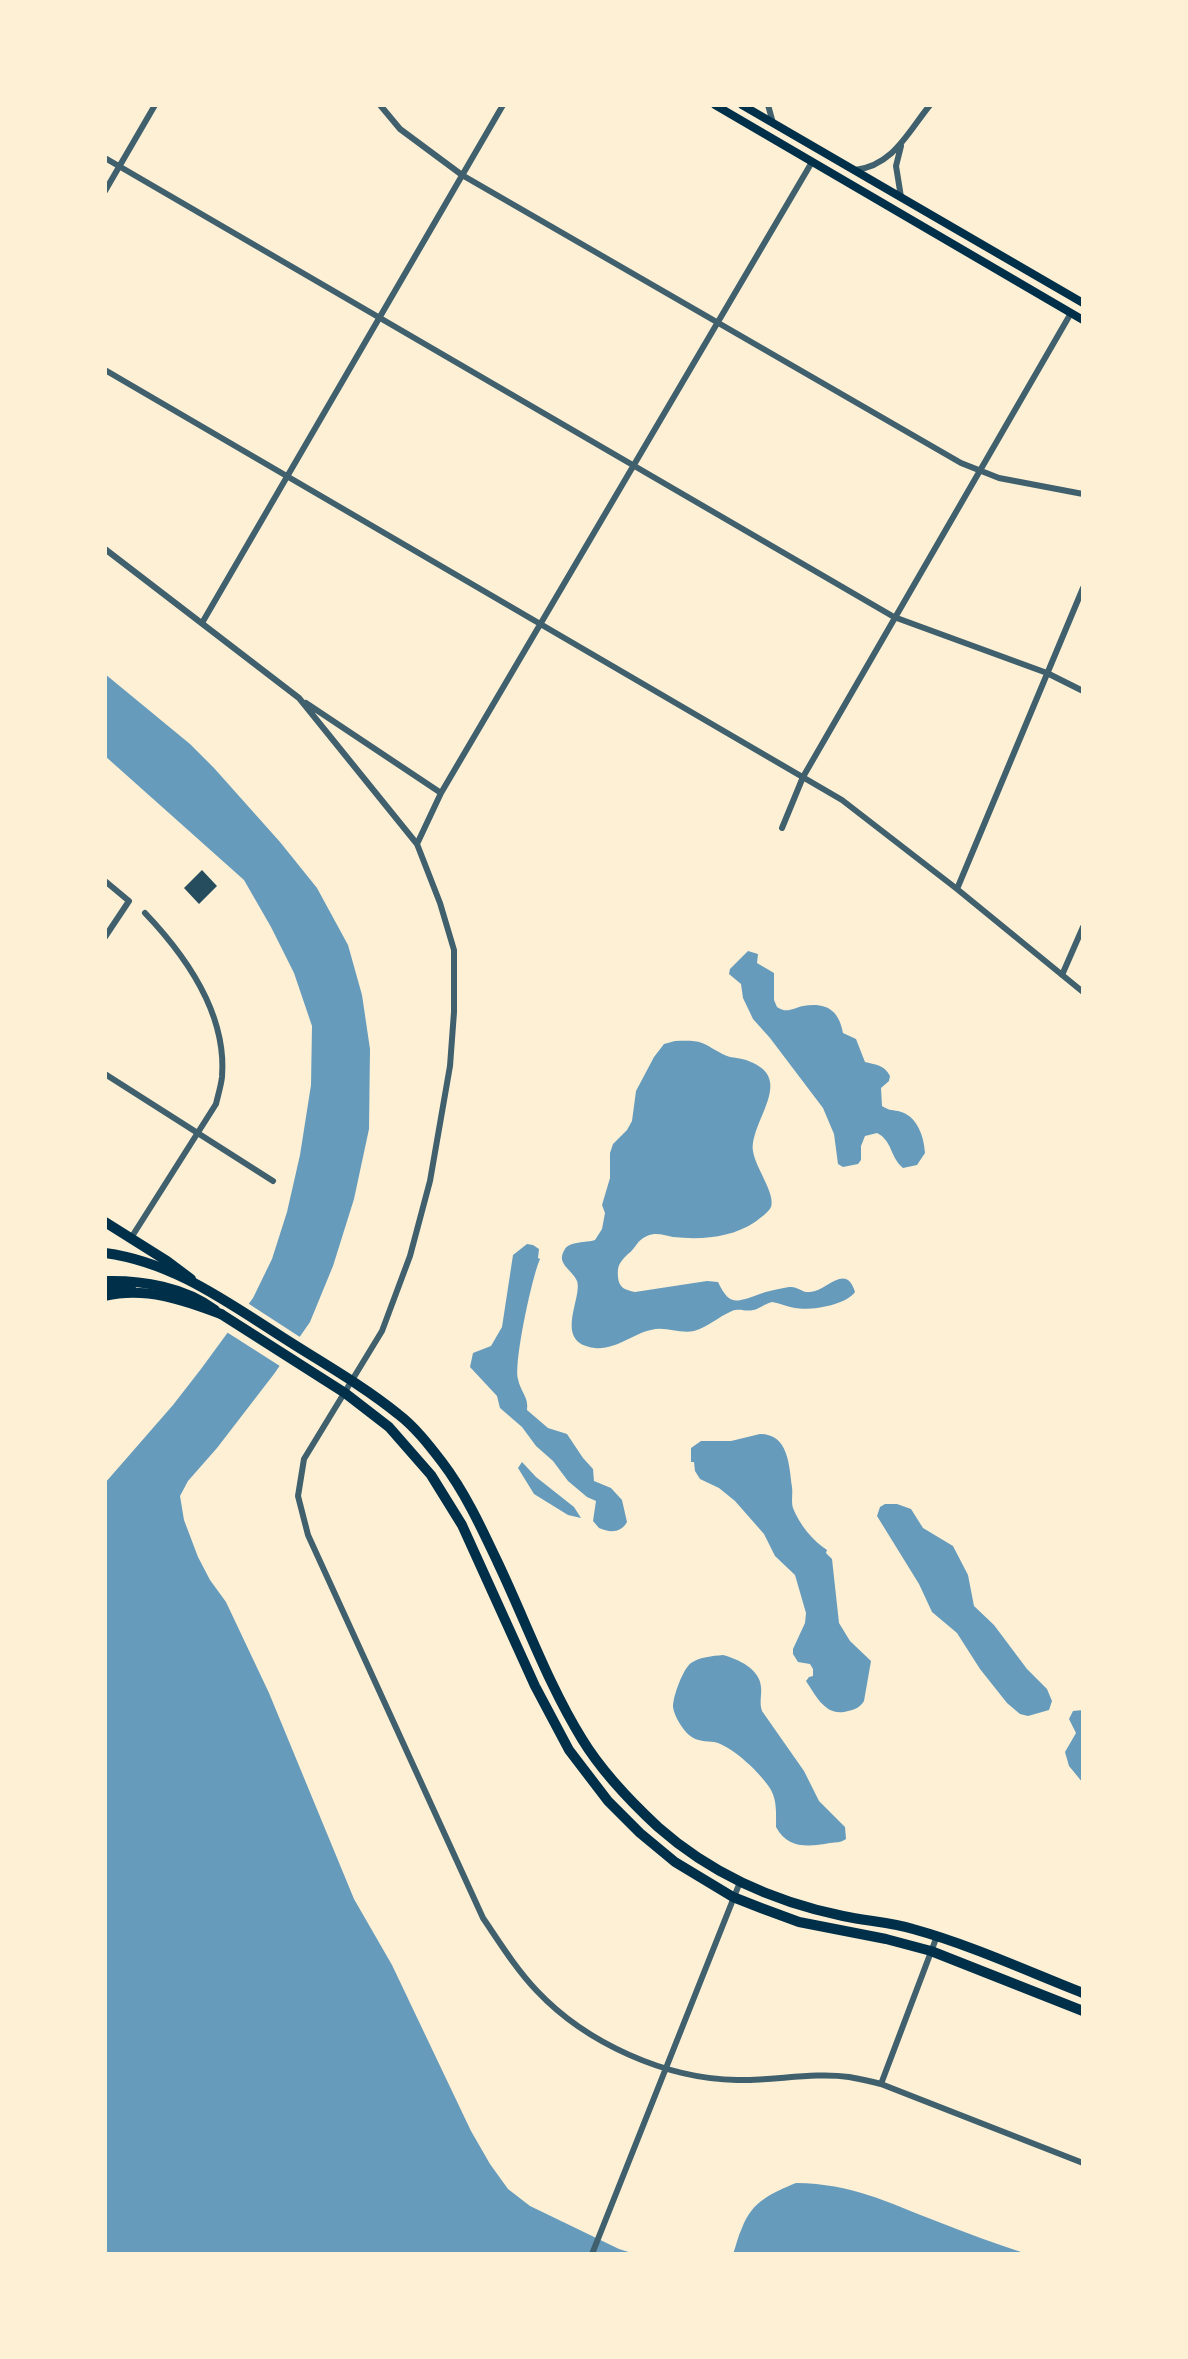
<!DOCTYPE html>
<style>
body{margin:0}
#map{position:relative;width:1188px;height:2359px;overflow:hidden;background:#fdf0d5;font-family:Commissioner,sans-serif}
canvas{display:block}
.frame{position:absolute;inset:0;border:107px solid #fdf0d5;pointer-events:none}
</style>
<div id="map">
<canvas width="1188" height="2359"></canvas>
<div class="frame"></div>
</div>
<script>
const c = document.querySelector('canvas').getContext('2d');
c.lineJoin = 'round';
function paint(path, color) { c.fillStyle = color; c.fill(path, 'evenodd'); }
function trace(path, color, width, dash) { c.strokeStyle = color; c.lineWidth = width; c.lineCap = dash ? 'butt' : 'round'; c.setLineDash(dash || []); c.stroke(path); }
paint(new Path2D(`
 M105 674 190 744 214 768 280 842 317 888 348 945 362 995 370 1049 369 1129 354 1199 333 1266 310 1322 274 1374 217 1448 188 1481 180 1496 184 1520 198 1557 210 1580 226 1602 269 1693 354 1899 392 1965 471 2131 490 2164 508 2189 530 2206 619 2249 635 2254H105V1483L173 1405 201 1369 253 1298 272 1259 287 1212 300 1155 311 1085 312 1026 294 973 271 927 244 880 105 756Z
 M748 951 758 954 757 963 774 973V1000L777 1007C787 1014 793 1008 803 1006 826 1002 839 1010 843 1033L856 1039 865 1062C877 1065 884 1065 890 1076L889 1081 881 1088 882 1106C888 1110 891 1110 898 1111 917 1115 924 1136 925 1153L917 1165 903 1168C890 1157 892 1140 877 1133L865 1136 861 1146V1160L858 1164 843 1167 838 1164 834 1134 823 1108 770 1038 753 1019 743 998 741 984 729 974 730 969Z
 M675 1041C684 1041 694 1040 702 1043 712 1047 718 1053 730 1057 737 1058 745 1059 751 1062 795 1080 750 1121 753 1151 755 1167 776 1194 771 1207 768 1213 760 1218 755 1222 731 1238 701 1240 673 1237 663 1235 656 1232 647 1236 637 1240 636 1248 628 1254 620 1262 617 1265 618 1277 619 1288 625 1290 635 1292L707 1281 718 1282C729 1305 735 1303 757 1295 767 1291 779 1289 789 1287 798 1286 802 1293 810 1292 827 1291 846 1262 855 1292 846 1305 811 1311 795 1308 787 1307 780 1303 772 1302 766 1303 757 1310 753 1310 745 1312 740 1308 732 1311 718 1317 708 1327 694 1331 679 1334 665 1326 651 1330 632 1334 616 1350 595 1348 552 1343 583 1298 577 1281 572 1269 555 1264 565 1249 570 1241 586 1243 595 1240L602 1229 605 1213 602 1205 610 1178V1153L613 1144 627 1130 632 1121 636 1091 654 1057 664 1044Z
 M527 1244 533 1245 539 1249 538 1258 540 1259C532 1277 514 1361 518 1379 520 1391 529 1397 527 1410L548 1428 567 1434 583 1458 593 1469 594 1481 611 1488 622 1500 627 1522C621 1533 610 1533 599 1528L593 1521 596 1501 587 1497 568 1481 553 1461 536 1446 522 1427 500 1408 497 1396 470 1367 473 1353 491 1346 502 1327 513 1255Z
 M760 1434C789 1434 789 1466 792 1487 793 1494 791 1501 793 1508 799 1524 813 1541 827 1550L826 1553 832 1559 839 1623 850 1641 871 1661 864 1701C859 1709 853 1710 844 1712 825 1715 816 1696 806 1681L809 1677 813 1676V1669L810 1664 798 1662 793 1654V1649L805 1623 806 1613 795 1575 775 1556 764 1534 735 1501 719 1488 700 1479 695 1471 694 1462H691V1448L701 1441H731Z
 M522 1462 536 1477 574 1507 581 1518 568 1515 534 1494 518 1468Z
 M885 1504H897L911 1509 923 1528 953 1546 968 1575 974 1606 994 1625 1027 1669 1047 1689 1052 1701 1049 1710 1028 1716 1020 1714 1007 1703 980 1669 957 1633 932 1612 919 1584 877 1516 880 1507Z
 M723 1655C738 1659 760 1669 761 1687 762 1695 759 1702 762 1711L804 1771 819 1801 845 1827 846 1839C840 1843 837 1842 830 1843 808 1847 788 1849 776 1827 776 1814 777 1801 771 1790 762 1774 731 1745 714 1742 707 1741 697 1742 689 1735 683 1730 674 1716 673 1707 673 1696 683 1669 691 1663 700 1657 712 1656 723 1655Z
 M1083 1710V1783L1069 1766 1065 1752 1076 1733 1069 1719 1073 1711Z
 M796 2183C853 2184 884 2201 936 2221 966 2233 996 2244 1027 2254H733C736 2246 738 2236 742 2228 752 2201 772 2193 796 2183Z`), '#669bbc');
paint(new Path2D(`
 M246 1302 303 1339 283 1368 225 1331Z`), '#fdf0d5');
paint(new Path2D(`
 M202 870 217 886 199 904 184 888Z`), '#264d5e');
trace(new Path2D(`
 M380 105 400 129 462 175 961 463 999 478 1083 494
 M768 105 773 123
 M105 158 894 617 1047 673 1083 691
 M855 170C893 166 908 132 930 105
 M105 191 155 105
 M901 197 896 166 901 146
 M105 370 842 800 957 889 1083 992
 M105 549 299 698 417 844 440 903 454 950V1012L450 1066 430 1181 410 1256 382 1331 304 1459 298 1496 308 1535 483 1918C500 1943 516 1969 537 1991 586 2043 666 2079 737 2080 774 2081 813 2072 849 2077 860 2079 870 2081 881 2084L1083 2163
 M202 623 503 105
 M306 703 441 793
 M782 828 803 777 1071 313
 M417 844 441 793 812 162
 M105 881 129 901 105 937
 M957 889 1083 588
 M1062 975 1083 927
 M105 1074 273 1181
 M131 1238 216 1104C218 1095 221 1086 222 1077 227 1014 186 956 145 913
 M881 2084 937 1936
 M592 2254 740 1882`), '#3f606c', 6);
trace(new Path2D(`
 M715 105 1083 320
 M742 105 1083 303`), '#003049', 8);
trace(new Path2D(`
 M105 1222 167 1261 191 1279
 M105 1281C142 1280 185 1287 215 1310
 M105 1289 131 1287`), '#003049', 10);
trace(new Path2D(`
 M105 1253C172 1262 224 1300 279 1335 319 1361 361 1384 398 1414 415 1427 429 1445 442 1462 465 1492 482 1529 498 1563 526 1622 548 1684 582 1739 602 1772 630 1801 658 1827 710 1873 775 1902 843 1916 866 1921 890 1922 913 1929 971 1945 1027 1971 1083 1993
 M221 1314 345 1393 389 1427 431 1475 462 1525 535 1686 569 1750 608 1801 640 1833 675 1862 733 1897 761 1908 799 1922 886 1939 931 1951 1083 2011`), '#003049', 10);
trace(new Path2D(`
 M105 1296C145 1286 184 1300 221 1314`), '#003049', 10);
</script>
